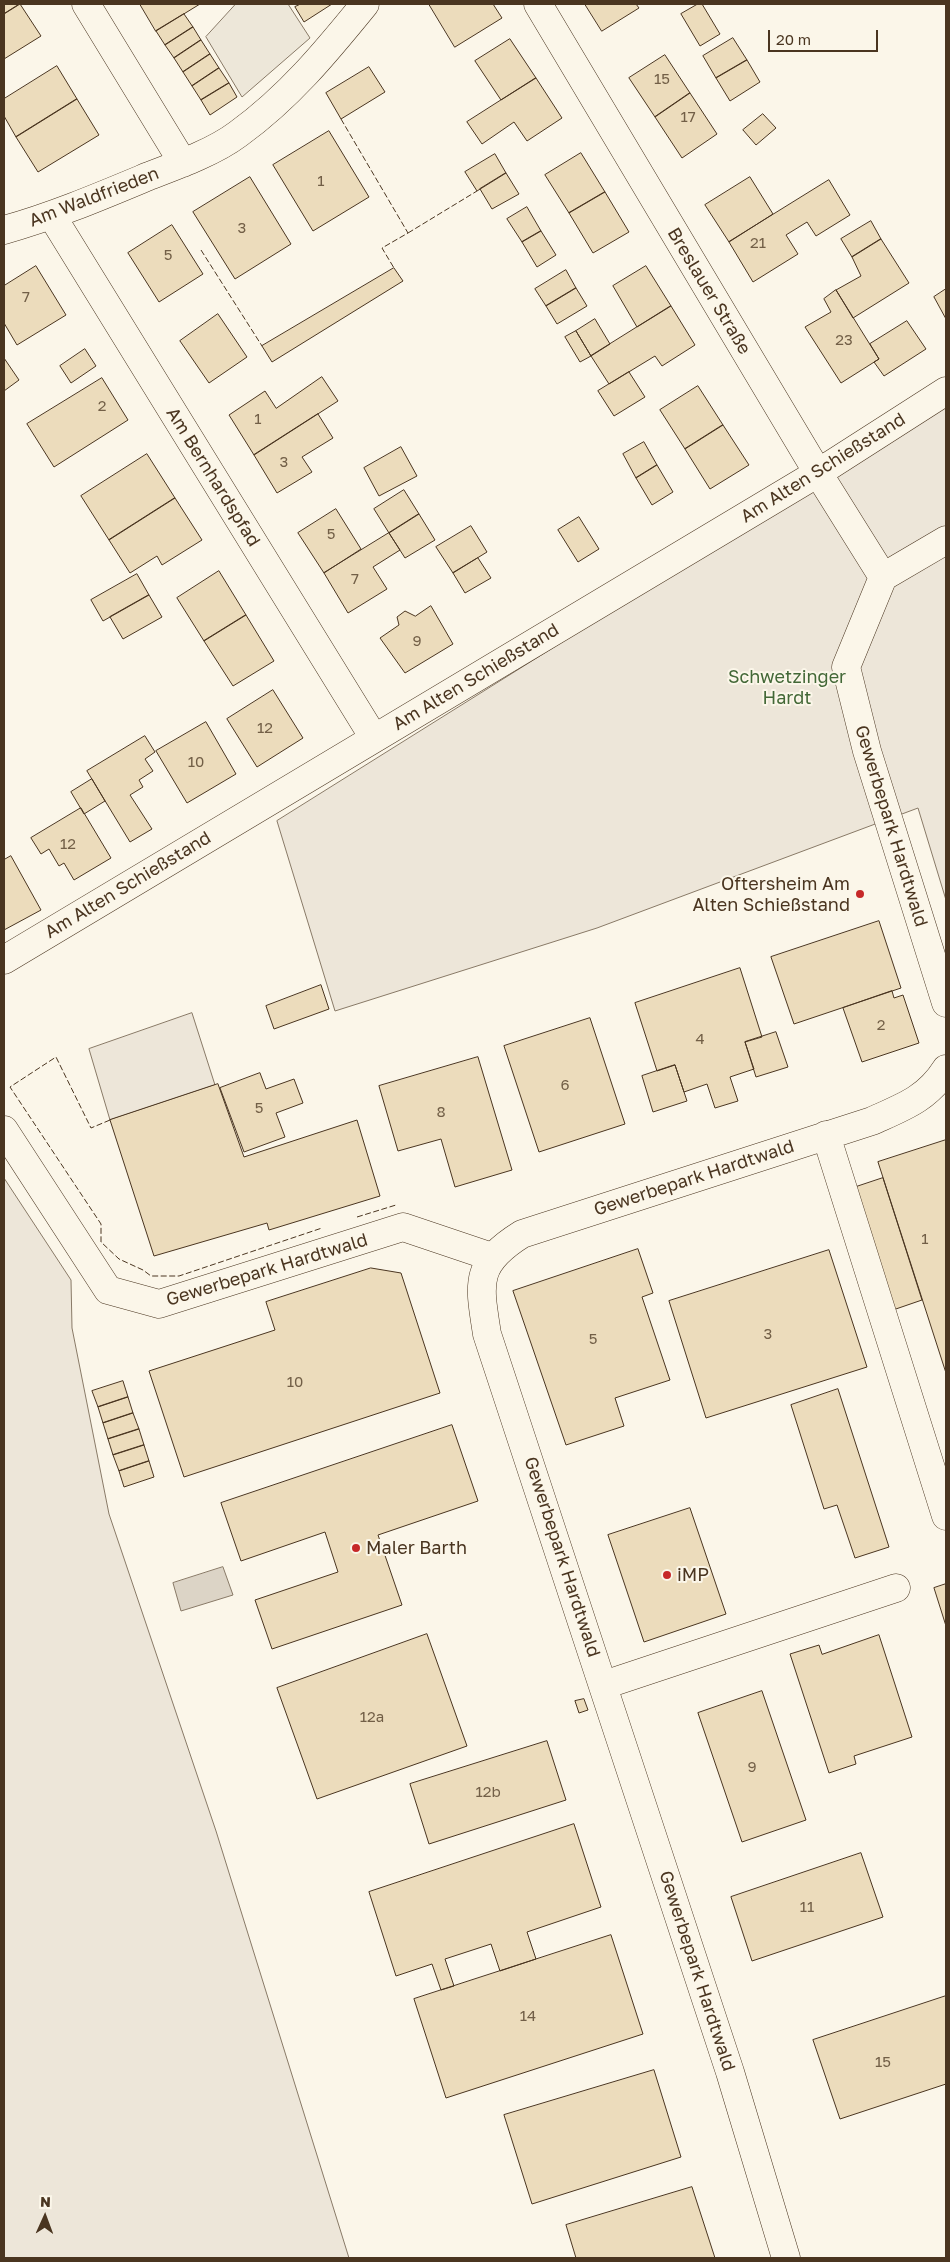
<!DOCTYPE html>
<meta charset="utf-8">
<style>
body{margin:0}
#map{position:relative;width:950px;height:2262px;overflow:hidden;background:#fbf6e9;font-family:"Golos Text",sans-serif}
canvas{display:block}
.frame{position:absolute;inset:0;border:5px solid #4a3520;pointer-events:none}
.north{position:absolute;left:20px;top:2192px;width:50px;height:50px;-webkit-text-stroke:4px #fbf6e9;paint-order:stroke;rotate:2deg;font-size:14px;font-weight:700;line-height:20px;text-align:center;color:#4a3520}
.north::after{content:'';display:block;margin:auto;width:18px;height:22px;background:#4a3520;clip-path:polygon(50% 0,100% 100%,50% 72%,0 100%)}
.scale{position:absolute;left:768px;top:30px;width:110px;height:22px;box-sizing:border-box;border:2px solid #4a3520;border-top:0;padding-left:6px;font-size:15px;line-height:18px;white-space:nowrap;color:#4a3520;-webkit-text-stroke:4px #fbf6e9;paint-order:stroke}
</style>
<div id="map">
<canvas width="950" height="2262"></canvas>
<div class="frame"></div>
<div class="north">N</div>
<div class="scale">20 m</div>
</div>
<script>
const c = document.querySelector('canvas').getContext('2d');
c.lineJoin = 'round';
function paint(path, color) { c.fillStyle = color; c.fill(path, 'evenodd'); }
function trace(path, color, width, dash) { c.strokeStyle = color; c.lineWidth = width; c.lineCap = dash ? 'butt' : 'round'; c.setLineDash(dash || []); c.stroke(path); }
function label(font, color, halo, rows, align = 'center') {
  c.font = font + ' "Golos Text",sans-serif'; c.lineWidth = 4; c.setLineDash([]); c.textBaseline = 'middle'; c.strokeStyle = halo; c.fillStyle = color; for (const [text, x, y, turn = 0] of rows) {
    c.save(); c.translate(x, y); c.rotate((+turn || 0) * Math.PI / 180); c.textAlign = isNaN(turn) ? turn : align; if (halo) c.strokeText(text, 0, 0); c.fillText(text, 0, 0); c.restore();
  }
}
const green = new Path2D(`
 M946 402V900L918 808 597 928 335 1011 277 821Z
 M192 1013 215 1085 110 1120 89 1049Z
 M4 1178 71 1280 72 1328 109 1514 216 1831 349 2258H4Z`);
paint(green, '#ede6d9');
trace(green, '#887966', 1);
const parking = new Path2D(`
 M236 4H288L310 38 242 97 206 37Z`);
paint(parking, '#ede7d9');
trace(parking, '#887966', 1);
const water = new Path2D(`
 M223 1567 233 1595 181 1611 173 1583Z`);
paint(water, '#dcd4c6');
trace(water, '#887966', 1);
const building = new Path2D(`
 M4 4H20L4 14Z
 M20 4 41 36 4 59V14Z
 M140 4H200L156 31Z
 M301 4H332L304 22 295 7Z
 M429 4H493L502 18 455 47Z
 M585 4H636L639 8 602 31Z
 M698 4H702L720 34 700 46 681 14Z
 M184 14 193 27 165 45 156 31Z
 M193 27 201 40 174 58 165 45Z
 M733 38 747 60 716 78 703 56Z
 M510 39 536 78 501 100 475 61Z
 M201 40 210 54 183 72 174 58Z
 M210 54 219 68 192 86 183 72Z
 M665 55 690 93 655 117 629 78Z
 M747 60 760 82 730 101 716 78Z
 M57 66 77 99 16 137 4 116V99Z
 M369 67 385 92 341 119 326 93Z
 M219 68 229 83 201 100 192 86Z
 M536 78 562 118 527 141 514 122 482 144 467 122Z
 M229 83 237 97 210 115 201 100Z
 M690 93 717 134 682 158 655 117Z
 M77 99 99 135 38 172 16 137Z
 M763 114 776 128 756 145 743 130Z
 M329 131 369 197 313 231 273 165Z
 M581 153 605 192 569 213 545 175Z
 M495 154 506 173 477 191 465 172Z
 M506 173 519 194 492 209 480 189Z
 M250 177 291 244 235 279 193 212Z
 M750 177 773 214 729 242 705 205Z
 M829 180 850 215 816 236 807 222 786 235 798 254 753 282 729 242Z
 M605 192 629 232 593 253 569 213Z
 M527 207 541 231 522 242 507 219Z
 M871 221 881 239 852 257 841 239Z
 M172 225 203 274 159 302 128 253Z
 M541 231 556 255 537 267 522 242Z
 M881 239 909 283 853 318 836 290 861 276 852 257Z
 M36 266 66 315 17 345 4 323V286Z
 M646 266 671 306 637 327 613 286Z
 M394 268 403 281 272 362 262 346Z
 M566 270 576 288 546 306 535 289Z
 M576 288 587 306 557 324 546 306Z
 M946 289V319L934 297Z
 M836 290 879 359 841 383 805 327 831 312 824 299Z
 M671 306 695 345 662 366 655 356 609 384 591 356Z
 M218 314 247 357 209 383 180 341Z
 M595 319 610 344 591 356 576 331Z
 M907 321 926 349 884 376 874 362 879 359 870 344Z
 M576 331 591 356 580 362 565 337Z
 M85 349 96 366 71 383 60 366Z
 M4 358 19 380 4 391Z
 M629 372 645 397 614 416 598 391Z
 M322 377 338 401 254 455 229 415 265 391 276 408Z
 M102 378 128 420 54 467 27 424Z
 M698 386 723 425 685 449 660 410Z
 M318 414 333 438 302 457 312 472 277 493 254 455Z
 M723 425 749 465 710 489 685 449Z
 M644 442 657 465 636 478 623 454Z
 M401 447 417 476 379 496 364 468Z
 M147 454 175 498 109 540 81 496Z
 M657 465 673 492 652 505 636 478Z
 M404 490 419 514 389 533 374 509Z
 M175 498 202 540 162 565 157 556 130 573 109 540Z
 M336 509 361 549 324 573 298 533Z
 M419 514 435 540 405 558 389 533Z
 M579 517 599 549 578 562 558 530Z
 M471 526 487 552 453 573 436 547Z
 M389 533 400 550 373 567 387 589 348 613 324 573Z
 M478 558 491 578 465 593 453 573Z
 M219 571 246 615 204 641 177 598Z
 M137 574 149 595 103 621 91 600Z
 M149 595 162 617 123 639 110 617Z
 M431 606 453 644 405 673 380 638 399 625 397 617 405 611 415 616Z
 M246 615 274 661 233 686 204 641Z
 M273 690 303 738 257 767 227 719Z
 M206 722 236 774 187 803 156 751Z
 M145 736 155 752 145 759 153 771 139 780 143 787 130 795 152 829 130 842 87 771Z
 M92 779 105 801 84 814 71 792Z
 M81 808 111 858 74 880 64 863 59 866 49 849 41 854 31 838Z
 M11 856 41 910 4 930V860Z
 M879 921 901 988 794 1024 771 957Z
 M740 968 762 1037 745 1042 754 1069 730 1077 738 1101 715 1108 707 1084 684 1092 675 1065 657 1071 635 1003Z
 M321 985 329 1009 274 1029 266 1006Z
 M892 991 894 998 903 995 919 1043 862 1062 843 1008Z
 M590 1018 625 1124 539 1152 504 1046Z
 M776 1032 788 1067 756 1077 745 1042Z
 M478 1057 512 1170 455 1187 441 1139 398 1151 379 1086Z
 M675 1065 687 1101 653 1112 642 1076Z
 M260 1073 266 1089 294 1079 303 1103 276 1113 285 1137 244 1152 220 1088Z
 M218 1084 244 1157 357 1120 380 1196 269 1230 267 1223 154 1256 110 1120Z
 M946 1140V1373L878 1162Z
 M883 1178 922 1300 890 1311 850 1189Z
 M638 1249 653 1293 642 1297 670 1380 615 1398 624 1426 566 1445 513 1291Z
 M829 1250 867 1367 706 1418 669 1301Z
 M371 1268 401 1273 440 1393 184 1477 149 1371 275 1330 266 1302Z
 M123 1381 128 1397 98 1407 92 1391Z
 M838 1389 889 1547 855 1558 837 1505 824 1509 791 1405Z
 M128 1397 133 1413 103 1423 98 1407Z
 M133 1413 139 1429 108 1439 103 1423Z
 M452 1425 478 1501 378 1535 402 1605 272 1649 255 1600 338 1572 325 1532 241 1561 221 1503Z
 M139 1429 144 1445 113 1455 108 1439Z
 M144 1445 149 1461 119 1471 113 1455Z
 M149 1461 154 1477 124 1487 119 1471Z
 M690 1508 726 1614 644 1642 608 1535Z
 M946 1584V1626L934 1588Z
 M427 1634 467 1746 317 1799 277 1688Z
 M879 1635 912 1737 854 1756 856 1764 829 1773 790 1654 819 1645 822 1654Z
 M762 1691 806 1820 742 1842 698 1713Z
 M584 1699 588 1710 579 1713 575 1701Z
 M547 1741 566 1800 429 1844 410 1784Z
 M574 1824 601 1907 527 1932 536 1959 500 1971 491 1944 445 1959 454 1986 441 1990 432 1964 396 1976 369 1892Z
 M861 1853 883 1917 752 1961 731 1897Z
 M611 1935 643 2034 446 2098 414 1999Z
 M946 1996V2084L840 2119 813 2040Z
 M654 2070 681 2157 532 2204 504 2115Z
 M692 2187 715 2258H576L566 2225Z`);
paint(building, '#ecdcbc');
trace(building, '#4a3520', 1);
const minor = new Path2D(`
 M86 4 183 163
 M538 4 818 473 883 577
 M52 216 374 738
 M4 230C54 216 101 196 149 176 178 165 214 152 238 134 289 97 326 52 365 4
 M946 540 883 577 846 667 867 751 946 1003
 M4 960 818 473 946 391
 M4 1130 108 1290 159 1304 403 1227 492 1257
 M826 1135 946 1516
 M604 1685 896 1588
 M786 2258 730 2072 487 1334C479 1283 474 1264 522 1234L872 1121C903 1107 927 1099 946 1069`);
trace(minor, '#4a3520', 29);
trace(minor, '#fbf6e9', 28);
trace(new Path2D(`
 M341 119 408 233 382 248 394 268
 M408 233 477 191
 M201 250 262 346
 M110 1120 91 1128 56 1057 10 1087 101 1224V1242L119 1259 143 1270 151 1276H179L322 1228
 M357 1217 396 1205`), '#4a3520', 1, [6, 2.5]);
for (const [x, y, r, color] of [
 [860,894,5,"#c62828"],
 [356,1548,5,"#c62828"],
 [667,1575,5,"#c62828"]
]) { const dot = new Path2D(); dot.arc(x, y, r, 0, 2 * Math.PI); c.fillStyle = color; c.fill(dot); trace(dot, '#fbf6e9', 2); }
label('15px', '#725f47', null, [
 ["15",662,79],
 ["17",688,117],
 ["1",321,181],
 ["3",242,228],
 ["21",758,243],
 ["5",168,255],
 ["7",26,297],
 ["23",844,340],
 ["2",102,406],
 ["1",258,419],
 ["3",284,462],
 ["5",331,534],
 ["7",355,579],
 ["9",417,641],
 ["12",265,728],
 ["10",196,762],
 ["12",68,844],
 ["2",881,1025],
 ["4",700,1039],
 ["6",565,1085],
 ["5",259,1108],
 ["8",441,1112],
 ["1",925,1239],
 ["3",768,1334],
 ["5",593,1339],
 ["10",295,1382],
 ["12a",372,1717],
 ["9",752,1767],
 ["12b",488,1792],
 ["11",807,1907],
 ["14",528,2016],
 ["15",883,2062]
]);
label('18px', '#4a3520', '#fbf6e9', [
 ["Am Waldfrieden",94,197,-21],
 ["Breslauer Straße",709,291,59],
 ["Am Alten Schießstand",823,468,-32],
 ["Am Bernhardspfad",213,477,58],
 ["Am Alten Schießstand",476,677,-31],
 ["Gewerbepark Hardtwald",891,826,73],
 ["Am Alten Schießstand",128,885,-31],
 ["Gewerbepark Hardtwald",694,1178,-18],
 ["Gewerbepark Hardtwald",267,1270,-17],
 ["Gewerbepark Hardtwald",562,1557,72],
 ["Gewerbepark Hardtwald",697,1971,72]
]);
label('18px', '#436837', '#fbf6e9', [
 ["Schwetzinger",787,677],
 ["Hardt",787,698]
]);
label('18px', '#4a3520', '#fbf6e9', [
 ["Oftersheim Am",850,884,"right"],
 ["Alten Schießstand",850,905,"right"],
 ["Maler Barth",366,1548],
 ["iMP",677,1575]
], 'left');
</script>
